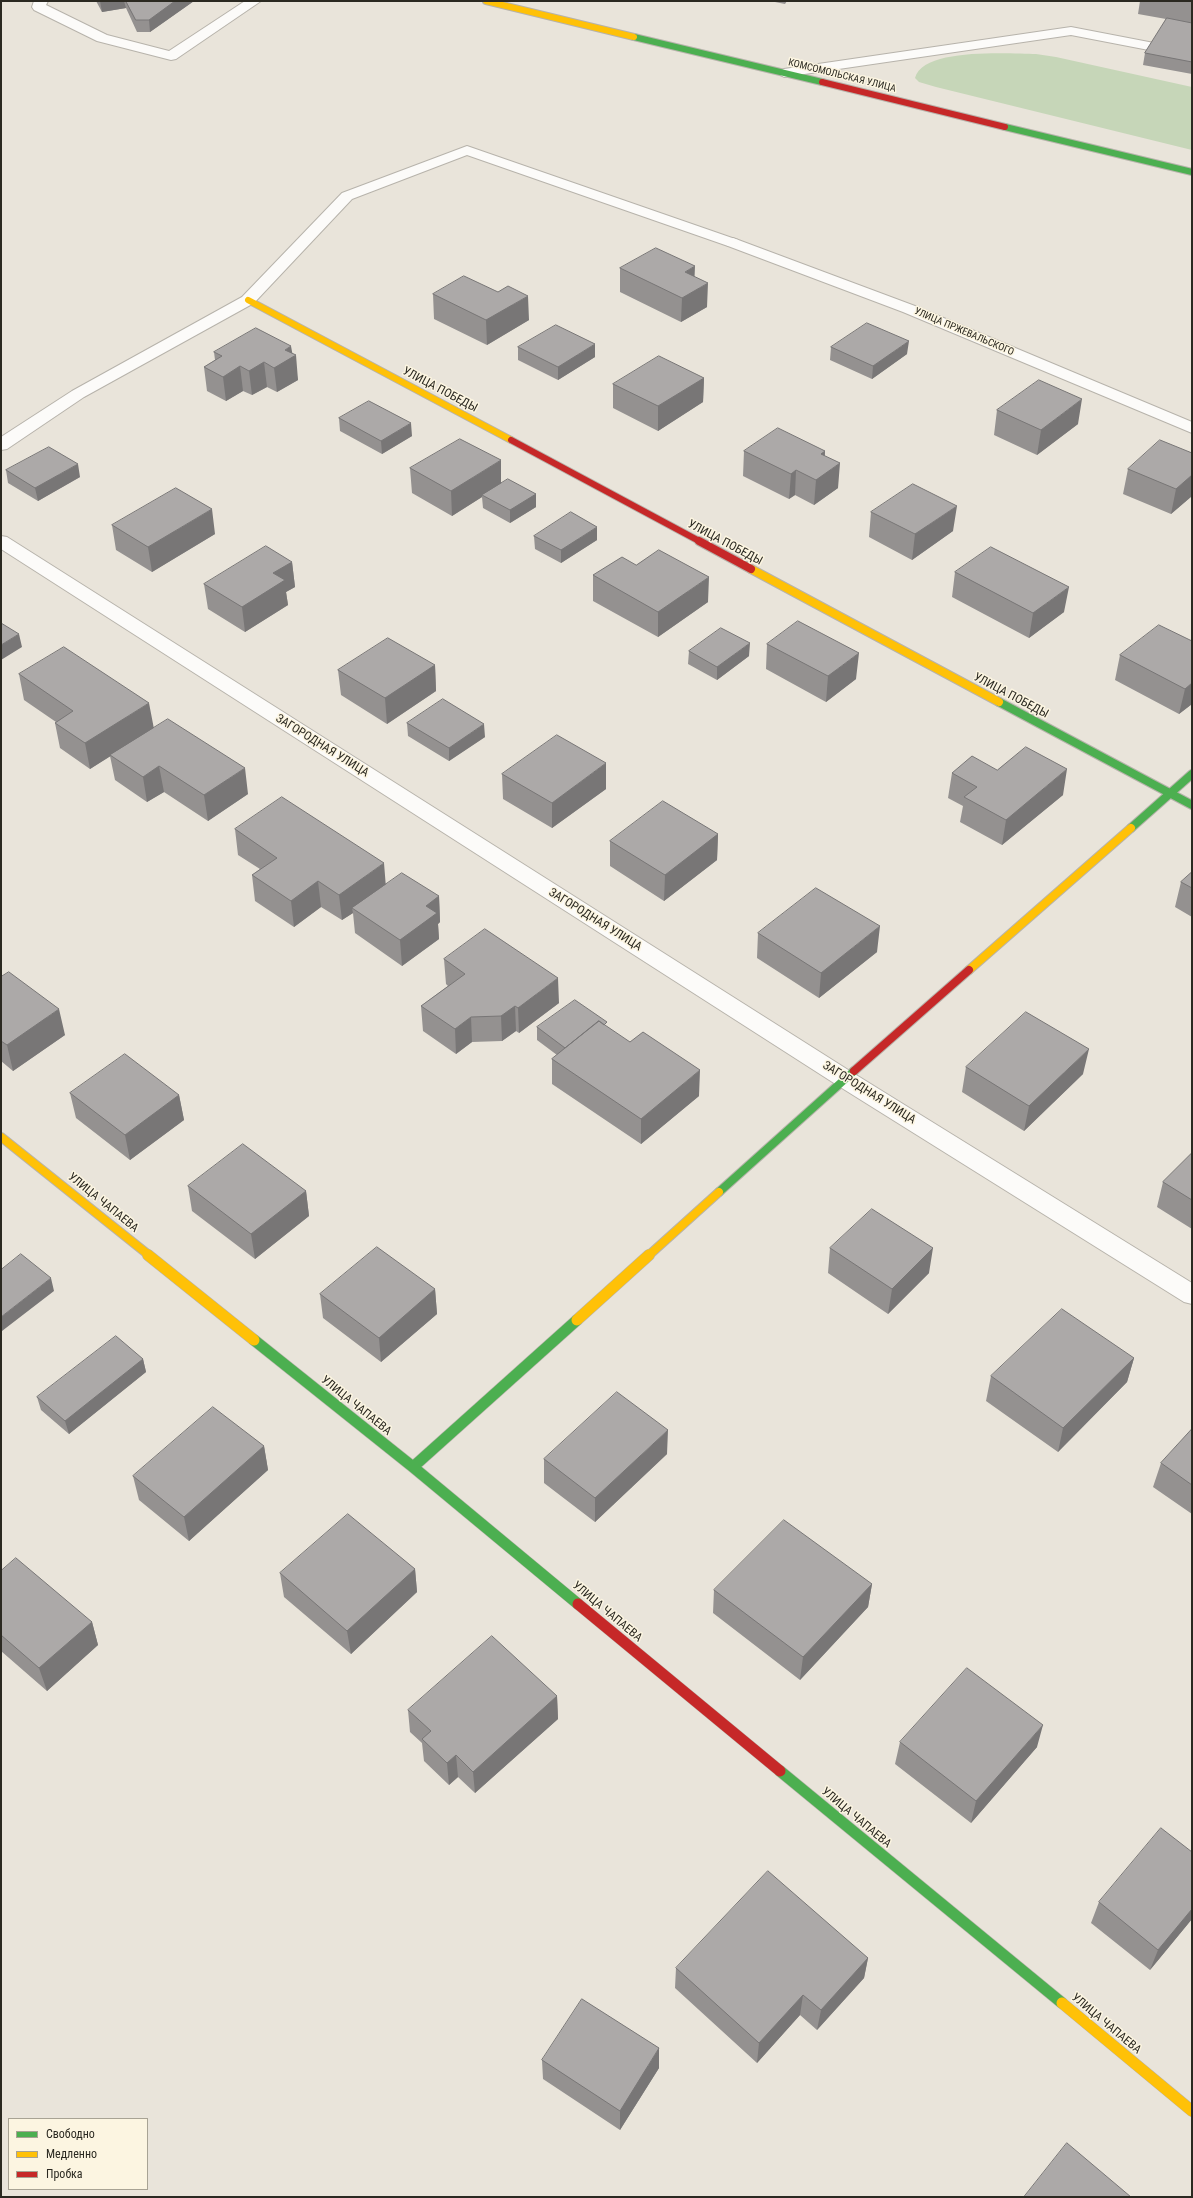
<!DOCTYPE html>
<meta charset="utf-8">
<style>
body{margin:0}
#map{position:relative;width:1193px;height:2198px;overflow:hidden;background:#e9e4da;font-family:"Roboto Condensed",sans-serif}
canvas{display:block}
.frame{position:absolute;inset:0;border:2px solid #2b2921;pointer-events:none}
.legend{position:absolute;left:8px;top:2118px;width:140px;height:72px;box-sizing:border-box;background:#fcf5e1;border:1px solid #a8a394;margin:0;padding:5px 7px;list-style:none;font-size:12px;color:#2b2921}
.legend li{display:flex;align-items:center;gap:8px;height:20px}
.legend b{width:20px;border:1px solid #a8a394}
</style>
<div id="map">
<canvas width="1193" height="2198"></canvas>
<div class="frame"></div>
<ul class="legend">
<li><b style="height:5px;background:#4caf50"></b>Свободно</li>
<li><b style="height:5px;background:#ffc107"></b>Медленно</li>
<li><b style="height:5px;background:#c62828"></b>Пробка</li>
</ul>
</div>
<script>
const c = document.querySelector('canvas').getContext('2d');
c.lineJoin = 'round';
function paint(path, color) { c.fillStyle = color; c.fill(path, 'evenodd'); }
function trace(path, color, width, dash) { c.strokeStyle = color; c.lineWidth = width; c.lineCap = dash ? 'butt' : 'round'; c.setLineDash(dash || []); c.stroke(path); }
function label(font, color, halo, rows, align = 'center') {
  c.font = font + ' "Roboto Condensed",sans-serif'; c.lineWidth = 3; c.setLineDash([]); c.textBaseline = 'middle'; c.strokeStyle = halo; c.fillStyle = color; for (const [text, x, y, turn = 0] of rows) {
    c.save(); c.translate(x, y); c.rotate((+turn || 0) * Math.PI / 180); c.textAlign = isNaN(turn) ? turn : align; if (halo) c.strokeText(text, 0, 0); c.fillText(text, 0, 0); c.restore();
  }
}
paint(new Path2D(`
 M1036 54 1056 57 1192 87V150L936 87 919 82 915 78C923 47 1011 54 1036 54Z`), '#c6d6b8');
const lane = new Path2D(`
 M34 1H48L46 5 107 35 169 51 245 1H261L176 59 171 60 97 41 34 10 32 7Z
 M1071 27 1154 43 1161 47 1154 51 1071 35 784 77 777 73 784 69Z
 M467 146 738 240 741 243 738 246H728L467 155 352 199 254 303 84 397 7 449 1 450V437L72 391 242 297 342 193Z`);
const street = new Path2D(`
 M733 238 915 306 1192 422V433L903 312 728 246 725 243 728 240Z
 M1 536 7 537 853 1073 1192 1283V1304L1184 1302 837 1085 1 549Z`);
const fastFar2 = new Path2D(`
 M634 37 822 82
 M1005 127 1192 172`);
const fastFar1 = new Path2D(`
 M999 702 1192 805
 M1131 828 1192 774
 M719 1192 854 1071`);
const fast = new Path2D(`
 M254 1340 413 1467 578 1604
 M413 1467 577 1320
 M780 1771 1062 2003`);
const slowFar2 = new Path2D(`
 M486 1 634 37
 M248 300 511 440`);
const slowFar1 = new Path2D(`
 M751 569 999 702
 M969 970 1131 828
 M1 1137 150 1256
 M648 1256 719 1192`);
const slow = new Path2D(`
 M148 1255 254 1340
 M577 1320 649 1255
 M1062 2003 1192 2111`);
const jamFar2 = new Path2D(`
 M822 82 1005 127
 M511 440 701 542`);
const jamFar1 = new Path2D(`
 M699 541 751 569
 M854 1071 969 970`);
const jam = new Path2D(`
 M578 1604 780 1771`);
trace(lane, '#b7b3ab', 2);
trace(street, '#b7b3ab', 2);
trace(fastFar2, '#b7b3ab', 8);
trace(fastFar1, '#b7b3ab', 10);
trace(fast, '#b7b3ab', 12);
trace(slowFar2, '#b7b3ab', 8);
trace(slowFar1, '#b7b3ab', 10);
trace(slow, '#b7b3ab', 12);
trace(jamFar2, '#b7b3ab', 8);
trace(jamFar1, '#b7b3ab', 10);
trace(jam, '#b7b3ab', 12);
paint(lane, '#fcfbf9');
paint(street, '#fcfbf9');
trace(fastFar2, '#4caf50', 6);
trace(fastFar1, '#4caf50', 8);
trace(fast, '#4caf50', 11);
trace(slowFar2, '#ffc107', 6);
trace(slowFar1, '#ffc107', 8);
trace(slow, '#ffc107', 11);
trace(jamFar2, '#c62828', 6);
trace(jamFar1, '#c62828', 8);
trace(jam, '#c62828', 11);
paint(new Path2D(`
 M96 1H194L150 32H137L126 8 102 12Z
 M770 1H787L785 4Z
 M1140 1H1192V74L1143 65 1145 53 1166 19 1138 14Z
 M620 268 694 276 707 307 681 322 620 292Z
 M498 292 529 320 487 345 434 319 433 294Z
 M518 347 595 357 558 380 518 360Z
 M831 347 907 354 872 379 830 360Z
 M214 352 292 353 298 380 277 392 267 387 252 395 243 391 226 401 207 391 204 367 215 360Z
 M704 378 703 402 658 431 613 408V384Z
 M997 410 1078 424 1037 455 994 435Z
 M339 418 412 436 382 454 340 431Z
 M744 451H825V456L838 488 814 505 795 495 789 499 743 476Z
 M1192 453V496L1171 514 1123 494 1128 469Z
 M410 468 501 483 536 494V507L510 523 483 508 482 497 452 516 412 493Z
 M6 470 80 477 38 501 8 483Z
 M871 512 953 531 912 560 869 537Z
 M112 525 215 534 152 572 116 550Z
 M534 536 597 540 561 563 535 549Z
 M292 562 295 587 286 592 288 605 245 632 208 609 204 584Z
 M636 565 708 602 658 637 593 601V575Z
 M955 572 1064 612 1029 638 952 597Z
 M1192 641V704L1179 714 1115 680 1120 655Z
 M767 644 856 679 826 702 766 669Z
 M689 651 749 656 717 680 688 664Z
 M435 665 436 691 387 724 341 695 338 670Z
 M19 674 153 728 248 794 208 821 164 792 147 802 115 780 110 756 90 769 60 748 55 723 56 722 24 700Z
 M407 723 485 737 449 761 408 736Z
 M997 770 1063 795 1002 845 960 822 963 806 948 798 952 773Z
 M502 774 606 789 552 828 503 799Z
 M235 829 386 884 439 896 440 922 438 924 439 939 402 966 355 933 353 913 342 920 321 907 294 927 255 901 252 875 260 869 238 855Z
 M718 834 717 860 664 901 610 866V841Z
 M1192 872V917L1175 907 1181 882Z
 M758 933 877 952 819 998 757 958Z
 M444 959 559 1003 519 1033 516 1031 502 1041 472 1042 456 1054 423 1031 421 1006 448 986 446 984Z
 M1 977 65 1035 13 1071 1 1061Z
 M537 1027H607L699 1096 641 1144 552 1084V1059L557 1055 537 1040Z
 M966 1067 1083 1074 1024 1131 962 1092Z
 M70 1093 179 1095 184 1120 130 1160 76 1118Z
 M1192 1153V1229L1157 1207 1163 1182Z
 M188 1186 306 1191 309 1216 255 1259 192 1211Z
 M830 1248 929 1273 888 1314 828 1273Z
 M435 1289 437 1314 381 1362 323 1318 320 1294Z
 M1134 1358 1127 1382 1058 1452 986 1401 991 1376Z
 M143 1359 146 1372 69 1434 41 1410 37 1397Z
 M1192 1429V1514L1153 1487 1161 1463Z
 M264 1446 268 1470 189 1541 139 1500 133 1476Z
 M667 1454 595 1522 544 1483V1459Z
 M415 1569 417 1592 351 1654 284 1597 280 1573Z
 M1 1571 92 1622 98 1645 47 1691 1 1651Z
 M872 1584 868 1607 800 1680 713 1613 714 1590Z
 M557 1696 558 1719 475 1793 458 1777 449 1785 424 1761 422 1743 410 1732 408 1710Z
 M900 1742 1037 1747 971 1823 895 1764Z
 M1192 1852V1919L1150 1970 1091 1923 1099 1902Z
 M868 1958 864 1978 817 2030 800 2015 757 2063 675 1988 676 1968Z
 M542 2060 659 2068 620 2130 543 2079Z`), '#949190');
paint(new Path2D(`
 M100 1H124L126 8 102 12Z
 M175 1H194L150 32 149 20Z
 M695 266 694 290 685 272Z
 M708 283 707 307 681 322 682 298Z
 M528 296 529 320 487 345 486 320Z
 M909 341 907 354 872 379 873 366Z
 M595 344V357L558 380V367Z
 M291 346 293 357 296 355 298 380 277 392 274 368 285 350Z
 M264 362 267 387 252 395 249 371Z
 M240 366 243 391 226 401 223 377Z
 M704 378 703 402 658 431V406Z
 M1082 399 1078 424 1037 455 1041 430Z
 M411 423 412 436 382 454 381 441Z
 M825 451 823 475 840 463 838 488 814 505 816 480 821 454Z
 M501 460V485L482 495V497L452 516 451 491Z
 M78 464 80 477 38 501 35 488Z
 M796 470 795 495 789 499 791 474Z
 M1192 475V496L1171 514 1176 489Z
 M536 494V507L510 523V510Z
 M957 506 953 531 912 560 915 534Z
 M212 509 215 534 152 572 148 547Z
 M597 527V540L561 563V550Z
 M292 562 295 587 286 592 288 605 245 632 242 607 273 573Z
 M709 577 708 602 658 637V612Z
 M1069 587 1064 612 1029 638 1033 613Z
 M19 634 22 647 1 660V645Z
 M750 643 749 656 717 680V667Z
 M859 653 856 679 826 702 828 676Z
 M435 665 436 691 387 724 385 698Z
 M1192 683V704L1179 714 1185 689Z
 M149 703 154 729 90 769 85 743Z
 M484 724 485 737 449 761V748Z
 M606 763V789L552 828V803Z
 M159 766 164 792 147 802 143 777Z
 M245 768 248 794 208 821 204 795Z
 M1067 769 1063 795 1002 845 1006 820Z
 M718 834 717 860 664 901 665 875Z
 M384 863 386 888 352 908 353 913 342 920 339 895Z
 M318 881 321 907 294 927 291 901Z
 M439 896 440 922 438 924 439 939 402 966 400 940 426 906Z
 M880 926 877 952 819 998 821 973Z
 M558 978 559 1003 519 1033 518 1008Z
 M515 1006 516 1031 502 1041 501 1016Z
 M59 1009 65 1035 13 1071 7 1045Z
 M471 1017 472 1042 456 1054 455 1029Z
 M1089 1049 1083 1074 1024 1131 1029 1106Z
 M700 1070 699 1096 641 1144V1119Z
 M179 1095 184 1120 130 1160 125 1135Z
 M306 1191 309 1216 255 1259 251 1234Z
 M933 1248 929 1273 888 1314 892 1289Z
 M51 1278 54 1291 2 1331 1 1327V1317Z
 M435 1289 437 1314 381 1362 379 1338Z
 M1134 1358 1127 1382 1058 1452 1063 1428Z
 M143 1359 146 1372 69 1434 65 1421Z
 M668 1430 667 1454 595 1522V1498Z
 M264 1446 268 1470 189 1541 184 1517Z
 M415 1569 417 1592 351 1654 347 1631Z
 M872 1584 868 1607 800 1680 803 1657Z
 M92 1622 98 1645 47 1691 39 1668Z
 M557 1696 558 1719 475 1793 473 1772Z
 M1043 1725 1037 1747 971 1823 976 1801Z
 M456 1755 458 1777 449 1785 447 1763Z
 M1192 1909V1919L1150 1970 1158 1950Z
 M868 1958 864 1978 817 2030 821 2010Z
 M803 1995 800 2015 757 2063 759 2043Z
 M659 2048V2068L620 2130V2111Z`), '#787676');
const building = new Path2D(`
 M126 1H175L149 20H136Z
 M1167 18 1192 23V62L1145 53Z
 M656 248 695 266 685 272 708 283 682 298 620 268Z
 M464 276 498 292 508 286 528 296 486 320 433 294Z
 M867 323 909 341 873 366 831 347Z
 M556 325 595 344 558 367 518 347Z
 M256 328 291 346 285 350 296 355 274 368 264 362 249 371 240 366 223 377 204 367 222 356 214 352Z
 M659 356 704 378 658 406 613 384Z
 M1039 380 1082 399 1041 430 997 410Z
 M369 401 411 423 381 441 339 418Z
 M778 428 825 451 821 454 840 463 816 480 796 470 791 474 744 451Z
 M460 439 501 460 451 491 410 468Z
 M1160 440 1192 453V475L1176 489 1128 469Z
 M49 447 78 464 35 488 6 470Z
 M508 479 536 494 510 510 482 495Z
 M913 484 957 506 915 534 871 512Z
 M176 488 212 509 148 547 112 525Z
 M571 512 597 527 561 550 534 536Z
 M266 546 292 562 273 573 285 580 242 607 204 584Z
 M991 547 1069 587 1033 613 955 572Z
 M659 550 709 577 658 612 593 575 622 557 636 565Z
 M798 621 859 653 828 676 767 644Z
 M1 623 19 634 1 645Z
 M1159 625 1192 641V683L1185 689 1120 655Z
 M721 628 750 643 717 667 689 651Z
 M388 638 435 665 385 698 338 670Z
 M64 647 149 703 85 743 55 723 73 711 19 674Z
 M443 699 484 724 449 748 407 723Z
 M168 719 245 768 204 795 159 766 143 777 110 755Z
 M557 735 606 763 552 803 502 774Z
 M1026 747 1067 769 1006 820 964 797 977 787 952 773 972 756 997 770Z
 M282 797 384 863 339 895 318 881 291 901 252 875 277 858 235 829Z
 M663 801 718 834 665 875 610 841Z
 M1192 872V888L1181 882Z
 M402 873 439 896 426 906 437 913 400 940 352 908Z
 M816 888 880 926 821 973 758 933Z
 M485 929 558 978 518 1008 515 1006 501 1016 471 1017 455 1029 421 1006 465 974 444 959Z
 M9 972 59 1009 7 1045 1 1041V977Z
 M575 1000 607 1022 604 1025 599 1021 565 1048 537 1027Z
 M1026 1012 1089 1049 1029 1106 966 1067Z
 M599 1021 630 1042 643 1032 700 1070 641 1119 552 1059Z
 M125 1054 179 1095 125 1135 70 1093Z
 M243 1144 306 1191 251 1234 188 1186Z
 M1192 1153V1200L1163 1182Z
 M872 1209 933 1248 892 1289 830 1248Z
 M377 1247 435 1289 379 1338 320 1294Z
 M21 1254 51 1278 1 1317V1270Z
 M1062 1309 1134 1358 1063 1428 991 1376Z
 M116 1336 143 1359 65 1421 37 1397Z
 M617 1392 668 1430 595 1498 544 1459Z
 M213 1407 264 1446 184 1517 133 1476Z
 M1192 1429V1485L1161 1463Z
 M348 1514 415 1569 347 1631 280 1573Z
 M784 1520 872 1584 803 1657 714 1590Z
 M16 1558 92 1622 39 1668 1 1635V1571Z
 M492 1636 557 1696 473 1772 456 1755 447 1763 422 1739 431 1731 408 1710Z
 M967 1668 1043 1725 976 1801 900 1742Z
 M1161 1828 1192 1852V1909L1158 1950 1099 1902Z
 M768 1871 868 1958 821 2010 803 1995 759 2043 676 1968Z
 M582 1999 659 2048 620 2111 542 2060Z
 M1067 2143 1131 2197H1024Z`);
paint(building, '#aca9a8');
trace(building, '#787676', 1);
label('10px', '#2b2921', '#fcf5e1', [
 ["КОМСОМОЛЬСКАЯ УЛИЦА",842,76,14],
 ["УЛИЦА ПРЖЕВАЛЬСКОГО",964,332,23]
]);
label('12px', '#2b2921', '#fcf5e1', [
 ["УЛИЦА ПОБЕДЫ",440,390,28],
 ["УЛИЦА ПОБЕДЫ",725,543,28],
 ["УЛИЦА ПОБЕДЫ",1011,696,28],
 ["ЗАГОРОДНАЯ УЛИЦА",322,746,32],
 ["ЗАГОРОДНАЯ УЛИЦА",595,920,32],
 ["ЗАГОРОДНАЯ УЛИЦА",869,1093,32],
 ["УЛИЦА ЧАПАЕВА",103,1203,39],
 ["УЛИЦА ЧАПАЕВА",356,1406,39],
 ["УЛИЦА ЧАПАЕВА",607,1612,40],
 ["УЛИЦА ЧАПАЕВА",856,1818,40],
 ["УЛИЦА ЧАПАЕВА",1106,2024,40]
]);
</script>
